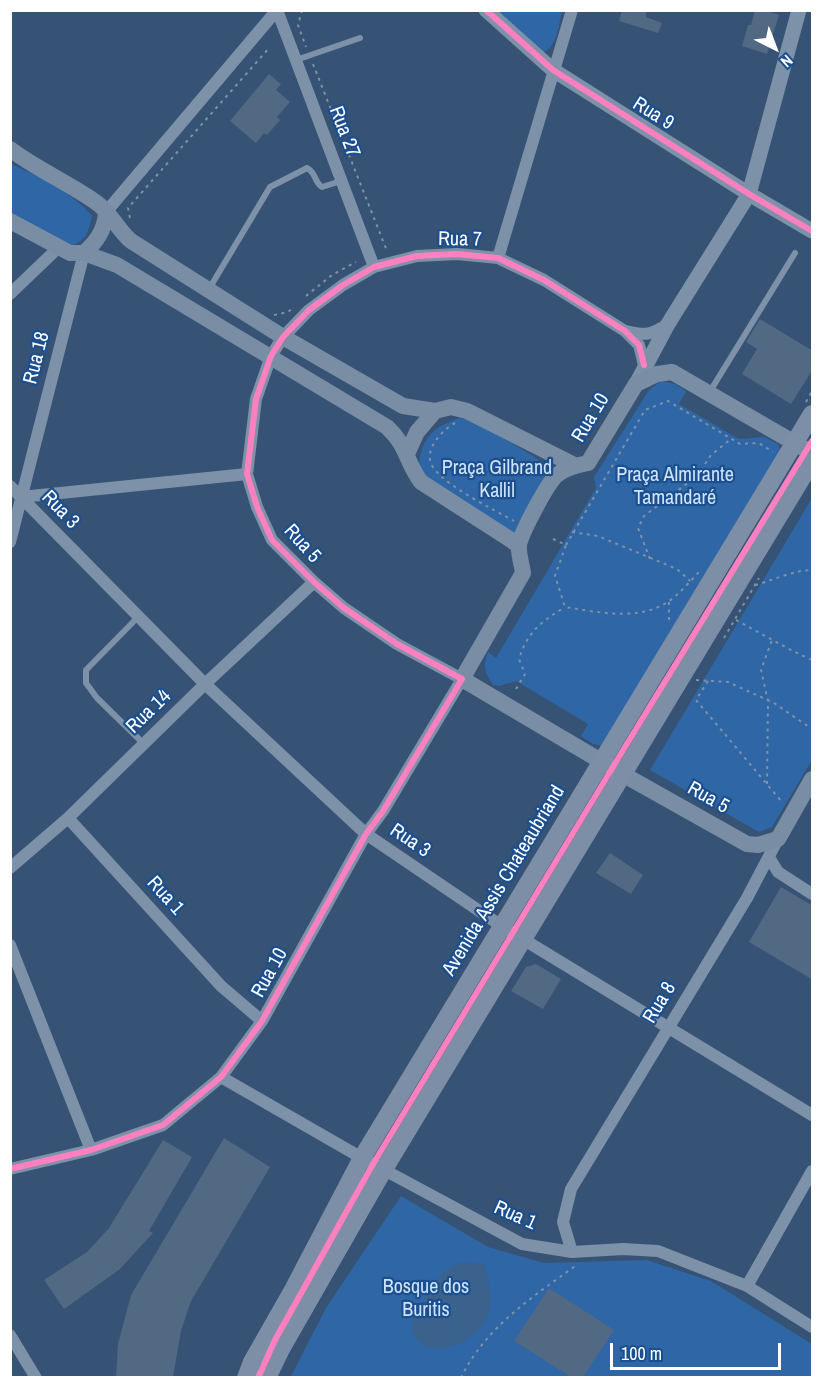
<!DOCTYPE html>
<meta charset="utf-8">
<style>
body{margin:0}
#map{position:relative;width:823px;height:1388px;overflow:hidden;background:#365274;font-family:"Archivo Narrow",sans-serif}
canvas{display:block}
.frame{position:absolute;inset:0;border:12px solid #fff;pointer-events:none}
.north{position:absolute;left:745px;top:18px;width:60px;height:60px;-webkit-text-stroke:4px #1b4f8f;paint-order:stroke;rotate:138deg;font-size:16px;font-weight:700;line-height:24px;text-align:center;color:#fff}
.north::after{content:'';display:block;margin:auto;width:21px;height:27px;background:#fff;clip-path:polygon(50% 0,100% 100%,50% 72%,0 100%)}
.scale{position:absolute;left:610px;top:1343px;width:171px;height:27px;box-sizing:border-box;border:3px solid #fff;border-top:0;padding-left:8px;font-size:18px;line-height:21px;white-space:nowrap;color:#fff;-webkit-text-stroke:4px #1b4f8f;paint-order:stroke}
</style>
<div id="map">
<canvas width="823" height="1388"></canvas>
<div class="frame"></div>
<div class="north">N</div>
<div class="scale">100 m</div>
</div>
<script>
const c = document.querySelector('canvas').getContext('2d');
c.lineJoin = 'round';
function paint(path, color) { c.fillStyle = color; c.fill(path, 'evenodd'); }
function trace(path, color, width, dash) { c.strokeStyle = color; c.lineWidth = width; c.lineCap = dash ? 'butt' : 'round'; c.setLineDash(dash || []); c.stroke(path); }
function label(font, color, halo, rows, align = 'center') {
  c.font = font + ' "Archivo Narrow",sans-serif'; c.lineWidth = 4.5; c.setLineDash([]); c.textBaseline = 'middle'; c.strokeStyle = halo; c.fillStyle = color; for (const [text, x, y, turn = 0] of rows) {
    c.save(); c.translate(x, y); c.rotate((+turn || 0) * Math.PI / 180); c.textAlign = isNaN(turn) ? turn : align; if (halo) c.strokeText(text, 0, 0); c.fillText(text, 0, 0); c.restore();
  }
}
paint(new Path2D(`
 M496 11H562C559 23 557 50 542 52Z
 M10 164C37 174 75 194 92 216 89 230 87 241 72 245L11 216Z
 M661 381 675 384 686 391 679 404 739 439 764 437 778 444 781 453 604 746 593 744 581 736 588 724 516 681 500 686 493 685C485 673 482 666 488 652L496 658 596 488 594 477 649 390Z
 M460 418 476 421 557 471 515 537 434 487 419 465C422 437 434 426 460 418Z
 M812 498V760L772 827 759 832 650 770Z
 M401 1196 488 1247 544 1263 647 1260 711 1281 812 1344V1377L290 1378 326 1308Z`), '#2f66a5');
paint(new Path2D(`
 M461 1262 484 1264C488 1279 493 1295 489 1311 485 1333 446 1357 425 1346 420 1344 415 1336 412 1333V1318L430 1291 445 1271Z`), '#3b618d');
paint(new Path2D(`
 M622 10H646V17L662 23 658 33 619 21Z
 M755 10H764L779 15 767 54 742 46 748 25H751Z
 M269 74 281 84 276 90 290 102 277 117 280 120 267 135 264 133 256 143 230 121Z
 M760 319 813 351V369L791 404 742 374 757 349 746 342Z
 M610 853 643 875 631 894 596 873Z
 M781 887 813 906V980L749 942Z
 M536 964 561 979 543 1009 511 991 526 967Z
 M224 1138 270 1167 191 1301 181 1331 173 1377 116 1376 118 1344 131 1295Z
 M163 1140 192 1157 149 1231 153 1233 120 1269 64 1309 44 1280 87 1252 109 1228Z
 M549 1288 614 1330 583 1377H571L514 1341Z`), '#526984');
trace(new Path2D(`
 M302 10 298 25 306 47
 M313 64 387 251
 M130 218 128 208 270 47
 M306 296 332 275 356 262
 M274 315 288 312 293 308
 M806 402 812 391
 M455 423C442 430 422 451 433 467 445 486 493 509 514 521
 M572 532 598 536 677 569 690 581
 M553 539 566 545 555 576 565 607C598 612 639 622 669 601 680 594 690 581 699 572
 M566 545 645 410 668 401 740 444 759 443 773 452
 M650 559 638 528 644 516 697 476 711 455 731 439
 M755 585C774 580 794 570 812 570
 M669 602V620
 M736 620 789 649 812 660
 M724 638 759 578
 M696 680 728 682 774 703 812 729
 M708 681 696 700 782 802
 M516 689 525 674 519 659C528 631 541 622 565 607
 M767 784 768 701 761 670 772 640
 M461 1378C485 1327 534 1296 578 1264`), '#7d92a8', 2, [3, 4.5]);
trace(new Path2D(`
 M296 60 360 38
 M209 289 270 187 307 168C316 172 314 182 322 187L341 181
 M709 393 795 253
 M138 617 86 670V683L97 698 144 744`), '#7d92a8', 6);
trace(new Path2D(`
 M277 10 374 267
 M106 212 277 10
 M498 258 572 10
 M10 294 58 248
 M626 331C647 336 650 335 668 324
 M10 486 205 684 366 834 503 927 812 1115
 M21 497 247 474
 M10 542 84 253
 M68 818 221 986 262 1021
 M769 857 778 872 812 894
 M10 868 68 818 205 684 314 582
 M10 945 91 1150
 M221 1077 362 1158 522 1244 572 1252 623 1249 658 1251 747 1286 812 1327
 M10 1169 91 1150 163 1125 221 1077 262 1021 366 834 383 811 462 679 397 644 344 608 314 582 272 540 257 507 247 474 256 399 271 356 283 337 309 310 343 285 374 267 417 256 457 254 498 258 544 280 625 331 639 345 644 365
 M572 1252 563 1222 571 1189 747 898 778 839
 M747 1286 812 1171
 M10 1335 36 1378`), '#7d92a8', 12);
trace(new Path2D(`
 M486 10 553 70 749 194 812 231
 M636 384 668 324 749 194 799 10`), '#7d92a8', 15);
trace(new Path2D(`
 M10 149C38 170 69 183 97 203 111 213 118 230 131 241L283 337 403 406 435 411 451 407 467 411 576 466
 M10 221 70 253H84L117 265 387 427C407 445 406 462 421 482L511 540 519 546
 M84 253C97 241 105 230 106 212
 M812 453 672 372 657 374 636 384 588 463C578 465 565 468 557 475 548 482 521 533 519 545 518 553 522 565 523 573L462 679 633 780 747 844 758 845 778 839 812 779
 M407 454 417 432 435 411`), '#798da4', 16);
trace(new Path2D(`
 M246 1378 252 1362 293 1290 362 1158 812 414
 M267 1378 281 1349 384 1169 812 461`), '#7d8ea7', 18);
trace(new Path2D(`
 M486 10 553 70 749 194 812 231
 M10 1169 91 1150 163 1125 221 1077 262 1021 366 834 383 811 462 679 397 644 344 608 314 582 272 540 257 507 247 474 256 399 271 356 283 337 309 310 343 285 374 267 417 256 457 254 498 258 544 280 625 331 639 345 644 365
 M258 1378 275 1340 373 1164 625 747 812 441`), '#ff80c0', 6);
label('20px', '#fff', '#1b4f8f', [
 ["Rua 9",653,114,32],
 ["Rua 27",344,132,69],
 ["Rua 7",460,240,1],
 ["Rua 18",37,358,-76],
 ["Rua 10",591,418,-59],
 ["Rua 3",60,510,46],
 ["Rua 5",302,544,48],
 ["Rua 14",149,712,-44],
 ["Rua 5",708,798,29],
 ["Rua 3",410,841,34],
 ["Avenida Assis Chateaubriand",504,881,-59],
 ["Rua 1",165,896,48],
 ["Rua 10",270,973,-61],
 ["Rua 8",660,1003,-59],
 ["Rua 1",515,1216,24]
]);
label('20px', '#cfe3fa', '#1b4f8f', [
 ["Praça Gilbrand",497,469],
 ["Kallil",497,492],
 ["Praça Almirante",675,476],
 ["Tamandaré",675,499],
 ["Bosque dos",426,1288],
 ["Buritis",426,1311]
]);
</script>
